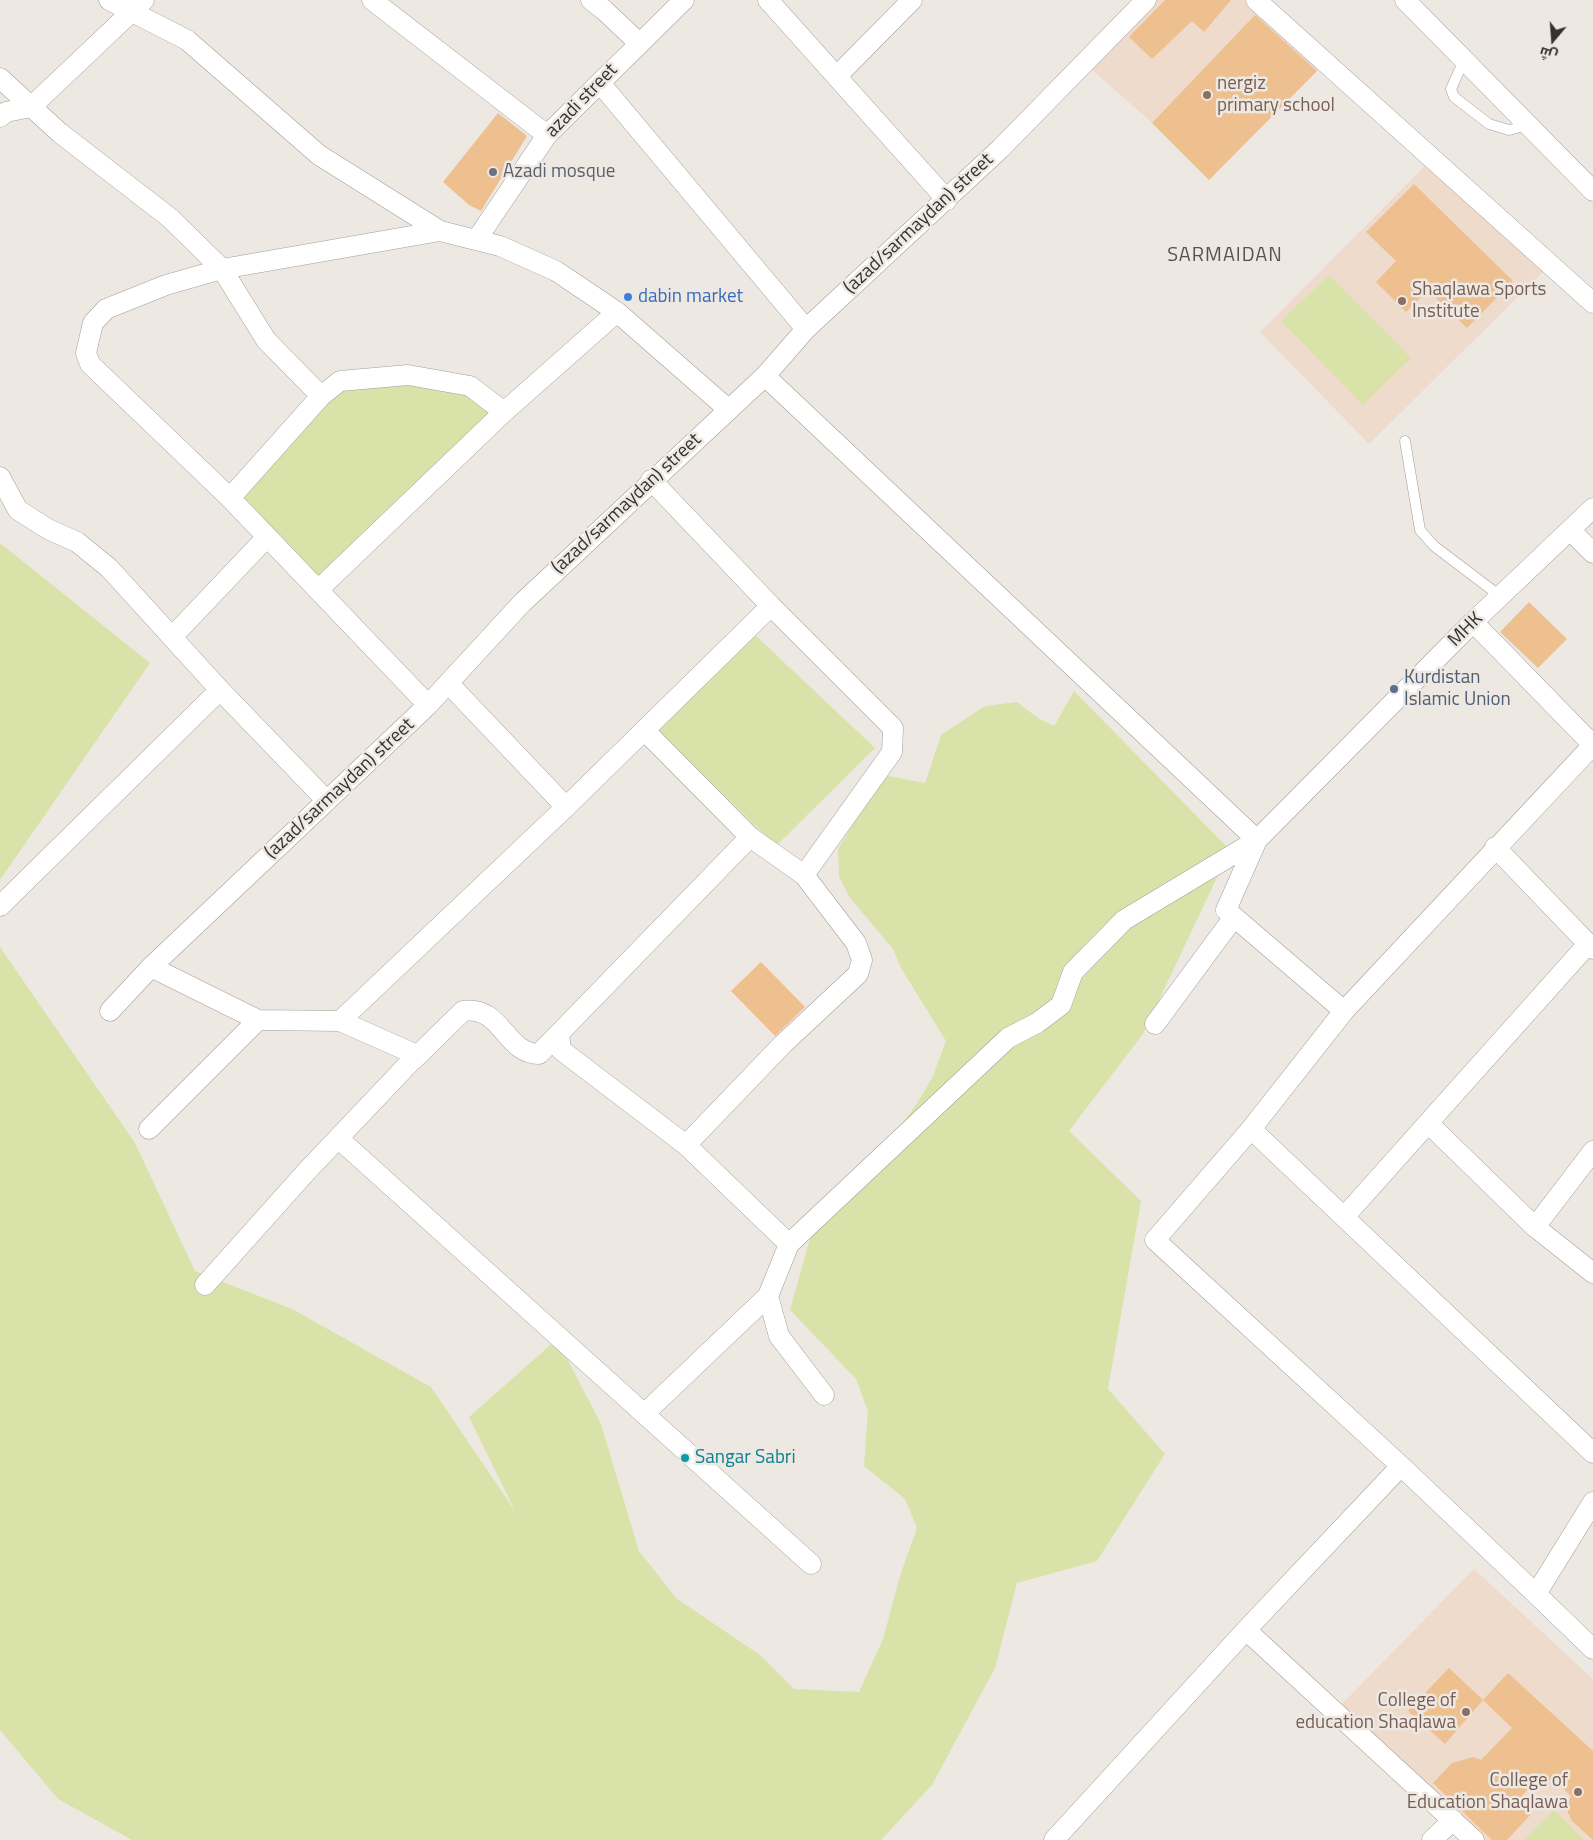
<!DOCTYPE html>
<meta charset="utf-8">
<style>
body{margin:0}
#map{position:relative;width:1593px;height:1840px;overflow:hidden;background:#eee8e3;font-family:"Titillium Web",Cairo,sans-serif}
canvas{display:block}
.north{position:absolute;left:1528px;top:15px;width:50px;height:50px;-webkit-text-stroke:4px #eee8e3;paint-order:stroke;rotate:198deg;font-size:14px;font-weight:700;line-height:20px;text-align:center;color:#343230}
.north::after{content:'';display:block;margin:auto;width:18px;height:22px;background:#343230;clip-path:polygon(50% 0,100% 100%,50% 72%,0 100%)}
</style>
<div id="map">
<canvas width="1593" height="1840"></canvas>
<div class="north">ش</div>
</div>
<script>
const c = document.querySelector('canvas').getContext('2d');
c.lineJoin = 'round';
function paint(path, color) { c.fillStyle = color; c.fill(path, 'evenodd'); }
function trace(path, color, width, dash) { c.strokeStyle = color; c.lineWidth = width; c.lineCap = dash ? 'butt' : 'round'; c.setLineDash(dash || []); c.stroke(path); }
function label(font, color, halo, rows, align = 'center') {
  c.font = font + ' "Titillium Web",sans-serif'; c.lineWidth = 5; c.setLineDash([]); c.textBaseline = 'middle'; c.strokeStyle = halo; c.fillStyle = color; for (const [text, x, y, turn = 0] of rows) {
    c.save(); c.translate(x, y); c.rotate((+turn || 0) * Math.PI / 180); c.textAlign = isNaN(turn) ? turn : align; if (halo) c.strokeText(text, 0, 0); c.fillText(text, 0, 0); c.restore();
  }
}
paint(new Path2D(`
 M1155 0H1244L1321 67 1209 180 1152 123 1088 66Z
 M1425 166 1545 270 1369 444 1260 332Z
 M1474 1569 1593 1679V1840H1473L1335 1711Z`), '#eedbcb');
paint(new Path2D(`
 M1329 275 1411 358 1363 405 1281 321Z
 M340 381 470 386 504 412 318 590 230 498Z
 M0 543 150 663 0 880Z
 M754 634 875 748 776 846 657 729Z
 M1074 691 1230 850 1143 1034 1069 1131 1141 1201 1108 1389 1165 1454 1097 1561 1017 1583 995 1668 932 1785 881 1840H132L58 1799 0 1730V947L135 1143 195 1271 292 1309 431 1387 515 1511 469 1417 557 1339 601 1424 639 1551 676 1598 760 1655 794 1689 859 1692 883 1639 900 1576 917 1528 905 1499 864 1466 868 1411 856 1379 790 1310 812 1231 862 1178 918 1102 933 1076 946 1041 901 968 893 949 850 898 839 877 838 849 883 775 925 783 941 735 985 706 1017 702 1038 718 1054 726Z
 M1554 1810 1584 1840H1525Z`), '#d9e3a9');
paint(new Path2D(`
 M1165 0H1231L1204 32 1192 21 1152 59 1129 37Z
 M1255 15 1317 71 1209 180 1152 123Z
 M498 113 527 136 481 211 469 205 443 182Z
 M1414 184 1513 281 1467 328 1428 290 1406 312 1376 282 1396 261 1366 232Z
 M1529 602 1567 639 1538 668 1500 632Z
 M761 962 805 1007 775 1036 731 991Z
 M1449 1668 1483 1700 1445 1744 1408 1711Z
 M1508 1673 1593 1751V1840L1572 1821 1566 1808 1571 1796 1552 1778 1544 1785 1538 1779 1517 1801 1531 1814 1507 1840H1492L1433 1783 1452 1763 1473 1757 1481 1760 1512 1728 1483 1700Z`), '#eebf8f');
const lane = new Path2D(`
 M1464 60 1451 89 1454 97 1489 124 1509 130 1517 128 1524 121
 M1405 441 1420 530 1434 546 1500 596`);
const street = new Path2D(`
 M109 0 187 40 319 155 440 231
 M372 0 547 135
 M591 0 604 10 639 43
 M768 0 947 200
 M1256 0 1593 303
 M1405 0 1593 191
 M837 76 912 0
 M0 78 60 133 170 218 222 269 266 340 321 396
 M600 83 806 329
 M0 117 6 112 31 107 144 0
 M477 239 547 135 684 0
 M765 376 1257 840
 M0 477 18 510 48 529 77 542 109 568 220 690 327 801
 M651 480 771 606 893 728 892 752 804 875
 M230 498 321 396 340 381 408 375 470 386 504 412
 M1570 530 1593 553
 M318 590 504 412 617 312
 M1473 622 1593 745
 M172 637 267 537
 M449 684 566 807
 M428 705 230 498 90 364 86 353 93 323 106 309 166 285 222 269 440 231 500 246 556 271 617 312 729 410
 M645 731 750 837 804 875 856 943 862 960 858 974 783 1044 686 1145
 M1257 840 1226 910 1344 1011
 M1495 847 1593 949
 M0 906 220 690
 M110 1011 151 967 428 705 522 603 765 376 806 329 1000 149 1146 0
 M340 1021 566 807 771 606
 M1155 1024 1234 917
 M559 1035 561 1050 686 1145 789 1244 768 1296 779 1336 824 1395
 M413 1060 463 1011C502 1005 505 1054 539 1054L750 837
 M1428 1123 1535 1227 1593 1273
 M149 1129 258 1020 151 967
 M1251 1129 1593 1453
 M339 1139 811 1564
 M1344 1217 1588 944
 M1535 1227 1593 1151
 M789 1244 1008 1038 1037 1023 1061 1005 1073 972 1124 920 1257 840 1473 622 1593 508
 M205 1285 306 1172 417 1055 340 1021 258 1020
 M644 1414 768 1296
 M1593 1502 1536 1594 1593 1649
 M1536 1594 1401 1466 1155 1240 1251 1129 1344 1011 1593 745
 M1246 1630 1474 1840
 M1054 1840 1246 1630 1401 1466
 M1432 1840 1453 1820`);
trace(lane, '#a39e99', 11);
trace(street, '#a39e99', 21);
trace(lane, '#fff', 10);
trace(street, '#fff', 20);
for (const [x, y, r, color] of [
 [1207,95,5,"#8d6e63"],
 [493,172,5,"#6b7280"],
 [628,297,5,"#3f7fe0"],
 [1402,301,5,"#8d6e63"],
 [1394,689,5,"#5c6f8a"],
 [685,1458,5,"#0f9aa8"],
 [1466,1712,5,"#8d6e63"],
 [1578,1792,5,"#8d6e63"]
]) { const dot = new Path2D(); dot.arc(x, y, r, 0, 2 * Math.PI); c.fillStyle = color; c.fill(dot); trace(dot, '#eee8e3', 2); }
label('19px', '#785e54', '#eee8e3', [
 ["nergiz",1217,84],
 ["primary school",1217,106],
 ["Shaqlawa Sports",1412,290],
 ["Institute",1412,312],
 ["College of",1456,1701,"right"],
 ["education Shaqlawa",1456,1723,"right"],
 ["College of",1568,1781,"right"],
 ["Education Shaqlawa",1568,1803,"right"]
], 'left');
label('19px', '#343230', '#eee8e3', [
 ["azadi street",582,101,-46],
 ["(azad/sarmaydan) street",919,224,-43],
 ["(azad/sarmaydan) street",627,504,-43],
 ["MHK",1466,630,-45],
 ["(azad/sarmaydan) street",340,789,-43]
]);
label('19px', '#5b616d', '#eee8e3', [
 ["Azadi mosque",503,172]
], 'left');
label('19px', '#366cbe', '#eee8e3', [
 ["dabin market",638,297]
], 'left');
label('19px', '#4e5e75', '#eee8e3', [
 ["Kurdistan",1404,678],
 ["Islamic Union",1404,700]
], 'left');
label('19px', '#0d838f', '#eee8e3', [
 ["Sangar Sabri",695,1458]
], 'left');
c.letterSpacing = '1px';
label('20px', '#58534e', '#eee8e3', [
 ["SARMAIDAN",1225,256]
]);
c.letterSpacing = '0px';
</script>
